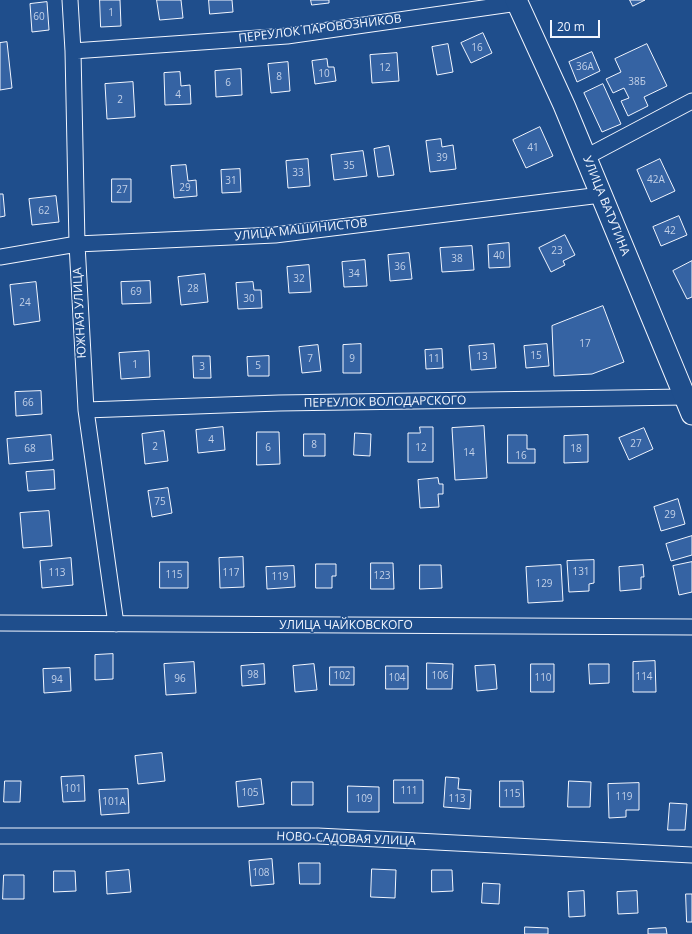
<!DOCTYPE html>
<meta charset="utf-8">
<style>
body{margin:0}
#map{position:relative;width:692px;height:934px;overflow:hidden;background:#1f4e8c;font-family:"Open Sans",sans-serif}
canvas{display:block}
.scale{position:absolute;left:550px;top:20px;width:50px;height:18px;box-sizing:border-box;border:2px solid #f2f6ff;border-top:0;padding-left:5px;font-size:12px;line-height:14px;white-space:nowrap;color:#f2f6ff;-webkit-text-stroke:3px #1f4e8c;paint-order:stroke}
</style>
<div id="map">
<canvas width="692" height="934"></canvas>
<div class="scale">20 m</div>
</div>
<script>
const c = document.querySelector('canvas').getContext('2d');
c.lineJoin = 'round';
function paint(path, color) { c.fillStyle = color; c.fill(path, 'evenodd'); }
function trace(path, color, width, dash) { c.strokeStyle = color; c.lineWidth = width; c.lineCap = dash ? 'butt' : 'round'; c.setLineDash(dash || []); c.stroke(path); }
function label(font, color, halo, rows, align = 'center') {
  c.font = font + ' "Open Sans",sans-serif'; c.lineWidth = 3; c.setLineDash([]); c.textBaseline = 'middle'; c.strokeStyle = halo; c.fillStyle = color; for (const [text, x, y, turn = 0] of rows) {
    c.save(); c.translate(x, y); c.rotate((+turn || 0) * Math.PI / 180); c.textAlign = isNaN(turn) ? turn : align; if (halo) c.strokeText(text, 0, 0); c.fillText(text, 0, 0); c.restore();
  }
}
const building = new Path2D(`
 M100 0H120L121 26 101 27Z
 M157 0H181L183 18 160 20Z
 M209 0H232L233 12 210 14Z
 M311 0H329V3L312 5Z
 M630 0H645L633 6Z
 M47 2 49 30 32 32 30 4Z
 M483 33 492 53 471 63 461 43Z
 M7 42 12 88 0 90V43Z
 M448 44 453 72 437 75 432 47Z
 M647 44 667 86 644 97 648 106 628 116 621 101 629 98 624 88 613 93 606 79 621 72 615 59Z
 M592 52 600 71 577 82 569 62Z
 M397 53 399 81 372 83 370 55Z
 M327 59 328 67H334L336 81 315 84 312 61Z
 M288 62 290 91 271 93 268 64Z
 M241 69 242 95 216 97 215 71Z
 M180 72 181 86 190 85 191 104 165 105 164 73Z
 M133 82 135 117 107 119 105 84Z
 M603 84 621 124 602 132 584 93Z
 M540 127 553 156 526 168 513 140Z
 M441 139 442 147 453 145 456 169 430 172 426 141Z
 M389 146 394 175 378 177 374 149Z
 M363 151 367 176 334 180 331 155Z
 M308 159 310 186 288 188 286 161Z
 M660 159 675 191 651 202 637 170Z
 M186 165 188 181 196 180 197 196 174 198 171 166Z
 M240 169 241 192 222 193 221 170Z
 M112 179H131V202H112Z
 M0 194H3L5 216 0 217Z
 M56 196 59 222 32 225 29 199Z
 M679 216 687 235 661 246 653 227Z
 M565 235 575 255 563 261 565 265 551 272 539 248Z
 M509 243 510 267 489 268 488 245Z
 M472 246 474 270 442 272 440 248Z
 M409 253 412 279 390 281 388 255Z
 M365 260 367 286 344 287 342 262Z
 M692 261V297L687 299 673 271Z
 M309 265 311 292 289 293 287 267Z
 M205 274 208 302 181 305 178 277Z
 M150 281 151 303 122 304 121 282Z
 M36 282 40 321 14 325 10 285Z
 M253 282 254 290H261L262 308 238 309 236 283Z
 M603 306 624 362 592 374 554 376 552 326Z
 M361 344V373H343V345Z
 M494 344 496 368 471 370 469 346Z
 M547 344 549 366 526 368 524 346Z
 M318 345 321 371 302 373 299 347Z
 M442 349 443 368 426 369 425 350Z
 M149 351 150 377 121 379 119 353Z
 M193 356H210L211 378H194Z
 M269 356V376H248L247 357Z
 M41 391 42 414 16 416 15 392Z
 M484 426 487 478 455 480 452 428Z
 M223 427 225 450 198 453 196 430Z
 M420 427H433V462H408V433H420Z
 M644 428 653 449 629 460 619 438Z
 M164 431 168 461 145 464 142 434Z
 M257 432H279L280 464 257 465Z
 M355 433 371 434 370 456 354 455Z
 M304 434H325V456H304Z
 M51 435 53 460 9 464 7 439Z
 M508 435H527V449H535V463H508Z
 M588 435V462L564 463V436Z
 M54 470 55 489 28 491 26 472Z
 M438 478 439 484H443V494H438L439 507 420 508 418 480Z
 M168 488 172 513 152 517 148 491Z
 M678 499 685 524 661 531 654 507Z
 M49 511 52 546 23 548 20 513Z
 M692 536V555L671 561 666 544Z
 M243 557 244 587 220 588 219 558Z
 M71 558 73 585 42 588 40 561Z
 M594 560V583L589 584V591L569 592 567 561Z
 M160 562H188V588H160Z
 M692 562V592L679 595 673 566Z
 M371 563H393L394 589H371Z
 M316 564H336V576H332V588H316Z
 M420 565H441L442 588 420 589Z
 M561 565 563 601 528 603 526 567Z
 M643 565 644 577H641V589L620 591 619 567Z
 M294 566 295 587 267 589 266 567Z
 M113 654V679L95 680V655Z
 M655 661 656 692H633V662Z
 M194 662 196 693 166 695 164 664Z
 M427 663 453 664 452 689H427Z
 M264 664 265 684 242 686 241 666Z
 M314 664 317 690 295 692 293 666Z
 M531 664H554V692H531Z
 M589 664H609V683L590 684Z
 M495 665 497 689 477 691 475 666Z
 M386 666H408V689H386Z
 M330 667H354V685H330Z
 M70 668 71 691 44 693 43 669Z
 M162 753 165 781 138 784 135 756Z
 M84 776 85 801 63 802 61 777Z
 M446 777 459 778 458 789 471 790 470 809 444 807Z
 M261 779 264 804 238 807 236 782Z
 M394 780H423V803H394Z
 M5 781H21L20 802H4Z
 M500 781H523L524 807H500Z
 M569 781 591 782 590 807H568Z
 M292 782H313V805H292Z
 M639 783V810H626V817L609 818 608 784Z
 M348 786 379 787V812H348Z
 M128 789 129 813 101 815 99 790Z
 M670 803 687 804 685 830H668Z
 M272 859 274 884 251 886 249 861Z
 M299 863H320V884H300Z
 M372 869 396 870 395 898 371 897Z
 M129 870 131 892 107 894 106 872Z
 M432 870H452L453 891 432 892Z
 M54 871H75L76 891 54 892Z
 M4 875H24V899H3Z
 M483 883 500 884 499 904 482 903Z
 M584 891 585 916 569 917 568 892Z
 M637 891 638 913 618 914 617 892Z
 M686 894H692V922H687Z
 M525 927 548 928V934H525Z
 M666 928 667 934H648V929Z`);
paint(building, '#3563a3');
trace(building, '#f2f6ff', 1);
const minor = new Path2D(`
 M70 0 73 51 77 244 86 410 116 624
 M73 51 287 36 518 3
 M586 157 692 101
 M0 257 77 244 275 235 601 195
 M86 410 279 403 685 397
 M0 623 692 627
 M0 836H318L692 855`);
const secondary = new Path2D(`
 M516 0 564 105 692 414`);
trace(minor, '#f2f6ff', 17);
trace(secondary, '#f2f6ff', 23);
trace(minor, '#1f4e8c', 15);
trace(secondary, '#1f4e8c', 21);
label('10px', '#c3d1e8', null, [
 ["1",111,13],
 ["60",39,17],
 ["16",477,48],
 ["36А",585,67],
 ["12",385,68],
 ["10",324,74],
 ["8",279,77],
 ["38Б",637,82],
 ["6",228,83],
 ["4",178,95],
 ["2",120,100],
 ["41",533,148],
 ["39",442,158],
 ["35",349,166],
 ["33",298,173],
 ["42А",656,180],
 ["31",231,181],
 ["29",185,188],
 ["27",122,190],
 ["62",44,211],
 ["42",670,231],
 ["23",557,251],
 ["40",499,256],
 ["38",457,259],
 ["36",400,267],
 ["34",354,274],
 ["32",299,279],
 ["28",193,289],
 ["69",136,292],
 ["30",249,299],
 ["24",25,303],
 ["17",585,344],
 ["15",536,356],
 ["13",482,357],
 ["7",310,359],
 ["9",352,359],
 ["11",434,359],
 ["1",135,365],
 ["5",258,366],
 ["3",202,367],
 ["66",28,403],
 ["4",211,440],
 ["27",636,444],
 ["8",314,445],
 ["2",155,447],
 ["6",268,448],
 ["12",421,448],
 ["68",30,449],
 ["18",576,449],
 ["14",469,453],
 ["16",521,456],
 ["75",160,502],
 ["29",670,515],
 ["131",581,572],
 ["113",57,573],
 ["117",231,573],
 ["115",174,575],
 ["123",382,576],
 ["119",280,577],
 ["129",544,584],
 ["98",253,675],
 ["102",342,676],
 ["106",440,676],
 ["114",644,677],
 ["104",397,678],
 ["110",543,678],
 ["96",180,679],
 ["94",57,680],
 ["101",73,789],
 ["111",409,791],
 ["105",250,793],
 ["115",512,794],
 ["119",624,797],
 ["109",364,799],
 ["113",457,799],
 ["101А",114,802],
 ["108",261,873]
]);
label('12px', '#f2f6ff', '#1f4e8c', [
 ["ПЕРЕУЛОК ПАРОВОЗНИКОВ",320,29,-7],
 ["УЛИЦА ВАТУТИНА",606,206,68],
 ["УЛИЦА МАШИНИСТОВ",301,230,-6],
 ["ЮЖНАЯ УЛИЦА",80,313,-93],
 ["ПЕРЕУЛОК ВОЛОДАРСКОГО",385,402,-1],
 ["УЛИЦА ЧАЙКОВСКОГО",346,626],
 ["НОВО-САДОВАЯ УЛИЦА",346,839,2]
]);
</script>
